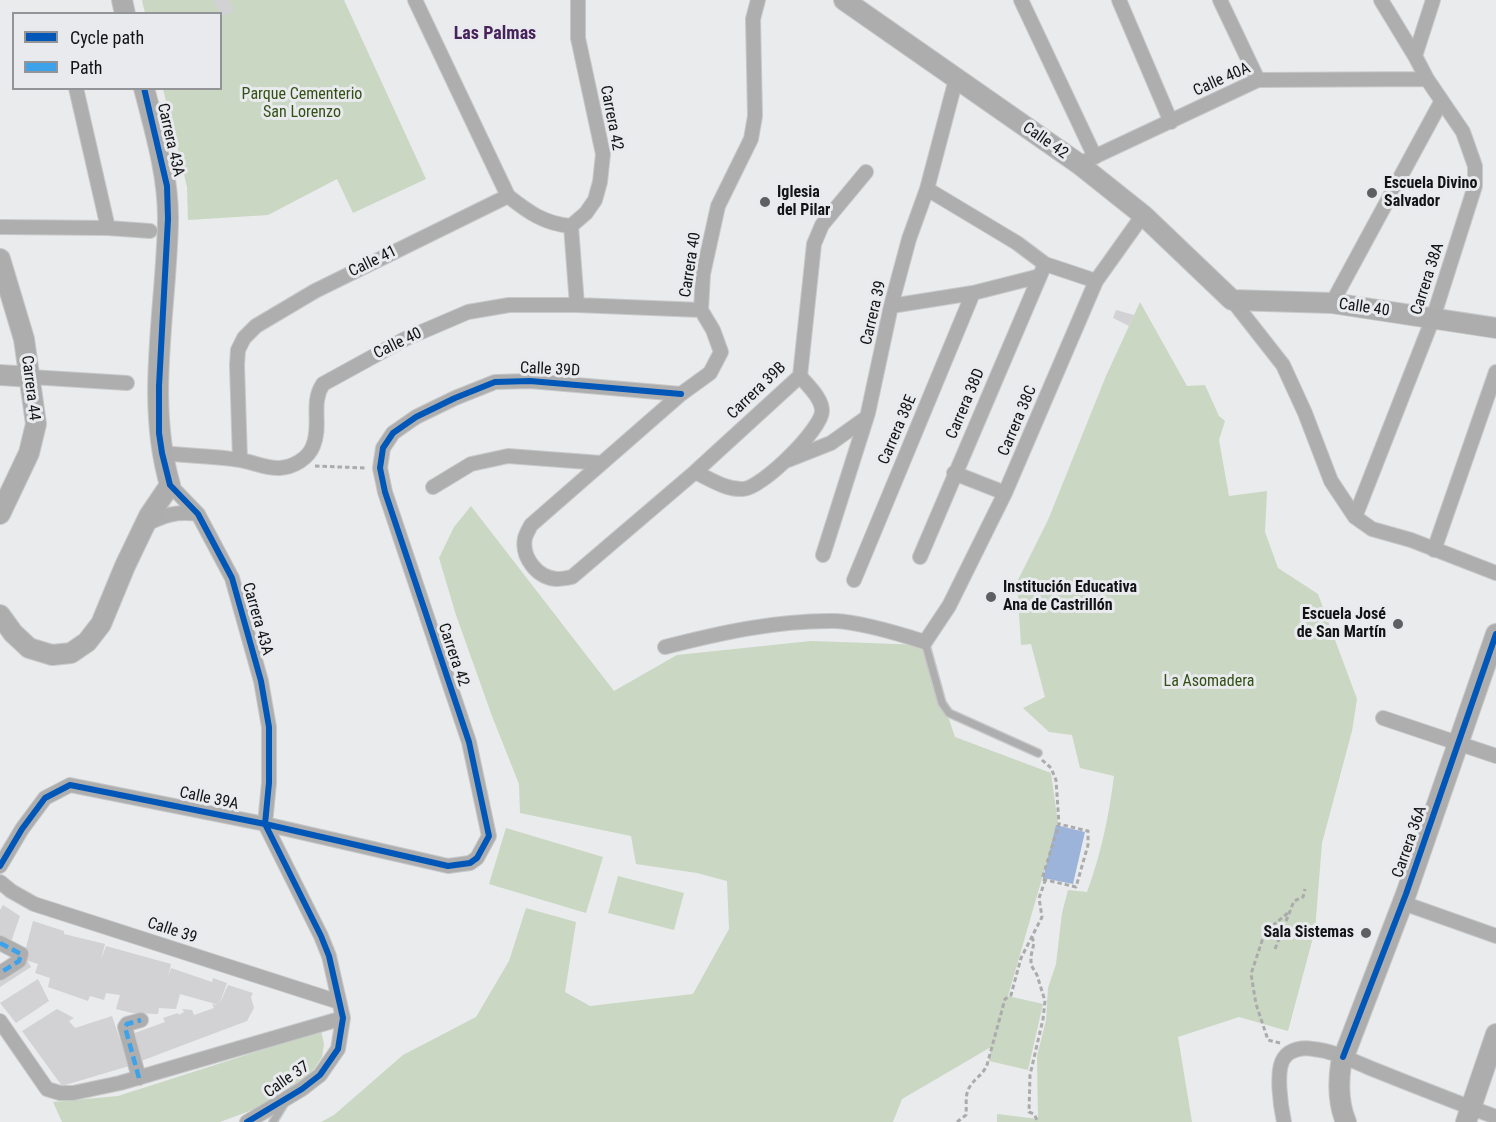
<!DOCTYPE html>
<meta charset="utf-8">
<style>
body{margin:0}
#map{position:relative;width:1496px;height:1122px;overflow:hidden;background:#e9ebed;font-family:"Roboto Condensed",sans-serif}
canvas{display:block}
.legend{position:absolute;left:12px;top:12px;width:210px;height:78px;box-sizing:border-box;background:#e8eaee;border:2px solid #929497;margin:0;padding:8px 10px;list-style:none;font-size:18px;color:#121314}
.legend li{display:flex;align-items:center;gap:12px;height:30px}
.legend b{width:30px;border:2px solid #929497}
</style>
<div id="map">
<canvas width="1496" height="1122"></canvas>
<ul class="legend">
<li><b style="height:8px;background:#0057b8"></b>Cycle path</li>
<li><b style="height:8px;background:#3da2ea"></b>Path</li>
</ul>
</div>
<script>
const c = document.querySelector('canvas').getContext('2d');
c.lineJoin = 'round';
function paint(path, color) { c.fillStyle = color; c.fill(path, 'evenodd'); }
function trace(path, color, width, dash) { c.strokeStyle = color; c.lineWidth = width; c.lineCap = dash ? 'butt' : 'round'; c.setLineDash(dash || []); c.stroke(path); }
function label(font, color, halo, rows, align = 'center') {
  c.font = font + ' "Roboto Condensed",sans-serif'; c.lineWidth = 6; c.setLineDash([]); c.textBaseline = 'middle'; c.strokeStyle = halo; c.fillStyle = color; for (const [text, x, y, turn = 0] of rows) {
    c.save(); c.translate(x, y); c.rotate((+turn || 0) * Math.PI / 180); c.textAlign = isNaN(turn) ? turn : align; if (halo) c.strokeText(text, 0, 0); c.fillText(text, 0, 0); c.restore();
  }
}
paint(new Path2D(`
 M142 0H344L426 179 353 213 337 179 268 215 188 220 187 187 163 89 220 88V14L145 13Z
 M1140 302 1187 386 1205 385 1219 416 1225 421 1219 440 1229 496 1267 491 1265 532 1278 568 1318 594 1357 699 1352 731 1322 843 1315 930 1288 1031 1239 1017 1178 1037 1192 1122H997V1114L1038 1119 1037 1056 1046 1020 1048 988 1056 964 1062 913 1068 890 1087 892C1101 854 1109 816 1114 776L1080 768 1072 735 1049 732 1023 708 1045 697 1031 644 1021 645 1017 582 1048 520 1106 376Z
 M471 506 614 691 677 655 811 641 924 645 955 737 1051 773 1058 823 1008 996 1043 1004 1028 1070 989 1061 991 1047 902 1099 893 1122H321L334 1115 403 1055 476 1017 509 961 526 908 576 922 565 992 590 1006 693 994 729 929 727 881 697 873 636 864 631 836 520 813 519 784 492 716 456 615 439 558 454 527Z
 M506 828 603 857 586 913 489 884Z
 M618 876 684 893 674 930 608 913Z
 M321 1031 324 1044 322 1057 314 1069 298 1084 260 1107 220 1122H62L53 1102 118 1096Z`), '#cad7c2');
paint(new Path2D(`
 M1056 825 1085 832 1073 884 1043 878Z`), '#9cb4d9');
paint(new Path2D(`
 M213 0H229L234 11 222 17Z
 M1116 310 1134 315 1129 326 1113 318Z
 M3 905 20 916 11 942 0 937V910Z
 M33 921 64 931V934L105 944 101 960 106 946 171 964 168 977 171 968 212 982 213 978 227 983 219 1005 228 985 253 993 251 997 254 1008 247 1021 141 1061 132 1034 165 1022 163 1018 178 1013 179 1015 184 1012 182 1009 192 1010 194 1015 214 1008 212 1004 219 1005 180 994 176 1009 159 1008 158 1014 132 1013 116 1009 120 995 106 993 104 1000 90 996 88 1001 48 987 50 978 35 973 38 964 23 959Z
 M27 960 31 967 0 987V977Z
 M38 979 49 1001 16 1023 0 1003Z
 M57 1009 74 1018 69 1021 75 1028 112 1016 129 1066 62 1086 22 1031Z`), '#d2d2d4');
const lane = new Path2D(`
 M925 642 942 703 949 713 1038 753
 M273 1122 284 1104`);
const street = new Path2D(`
 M415 0 508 196C528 212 545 224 571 226
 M758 0 753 19 755 116 751 139 718 206 703 274 701 310 713 330 721 352 710 373 681 394 531 525C529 529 526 534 525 538 521 558 538 578 557 579 562 579 567 578 572 577L695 472 800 376 814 244 822 225 866 172
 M1021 0 1095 157
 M1119 0 1171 122
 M1220 0 1258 80
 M1415 56 1433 0
 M76 88 108 228
 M1079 164 1258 80 1427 79
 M927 189 1017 243 1045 264 1096 281
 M571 226 586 213 595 200 600 182 603 154 578 38V0
 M571 226 577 305
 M0 227 108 228 150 231
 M1232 300 1283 365 1305 413 1331 481 1355 517 1372 529 1411 540 1496 573
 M1332 303 1441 102
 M891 306 973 293 1040 276
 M31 377 127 383
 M162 453C188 456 214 456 240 460 253 462 267 469 280 468 293 467 308 459 313 446 322 425 310 403 323 384L405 339 468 312 509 305H577L701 310
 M240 460 237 365 238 350 244 338 256 326 315 291 508 196
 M788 460 831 443 866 418
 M695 472C710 479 726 490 743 489 761 489 822 429 822 411 822 398 808 386 800 376
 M954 473 1005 493
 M170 485 198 514 232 578 261 681 269 727V783L265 824 321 936 329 956 343 1018 338 1049 320 1075 302 1089 247 1122
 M433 487 471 464 508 456 601 463
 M1355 517 1433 318 1475 186V166L1463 132 1427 79 1415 56 1381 0
 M144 525C165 515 175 511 198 514
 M1434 550 1496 372
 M823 555 868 413 891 306 909 239 927 189 956 79
 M920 557 1045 264
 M854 580 973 293
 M665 647C720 633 777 620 835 621 860 622 900 634 925 642L949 606 1005 493 1096 281 1143 215
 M1383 718 1496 756
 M0 866 22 829 45 798 70 785 265 824 448 866 470 863 477 858 489 836 469 742 385 492 380 468 383 448 393 433 416 417 455 398 495 382 530 381 681 394
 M0 882 11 891 34 904 339 1002
 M1403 903 1496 936
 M0 943 21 954 19 961 0 973
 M0 1021 47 1089 60 1093H73L120 1083 343 1018
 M139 1078 125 1027 127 1024 141 1020
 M1284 1122C1281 1108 1275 1070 1284 1058 1290 1049 1304 1047 1313 1049 1334 1051 1355 1062 1375 1070 1415 1086 1455 1102 1496 1117`);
const secondary = new Path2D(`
 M122 0 125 14
 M844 0 1079 164 1143 215 1232 300 1332 303 1496 328
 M0 259 24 339 36 424 29 453 0 514
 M0 375 31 377
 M0 615 13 633 29 648 52 655 71 653 87 642 101 624 125 566 149 516 170 485C145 399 167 307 168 218 168 174 155 131 144 88
 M1346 1122C1338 1103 1338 1084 1341 1064L1406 894 1496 634
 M1466 1122 1496 1034`);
trace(lane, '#c7c8c9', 10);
trace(street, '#c7c8c9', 16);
trace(secondary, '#c7c8c9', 22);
trace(new Path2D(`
 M315 466 366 468
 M1042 760 1051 768 1056 780 1059 824 1042 879 1076 887 1088 845V831L1059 824
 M1032 937 1034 943 1031 956V965L1037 975 1045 1001 1043 1019 1030 1075 1029 1112 1034 1114 1038 1122
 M1275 949 1294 901 1303 897 1305 889
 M1280 1043 1268 1040 1256 1004 1251 974 1265 932 1289 912
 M957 1122 966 1115C967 1105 964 1093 971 1085 977 1076 982 1076 987 1065L1005 999 1011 995 1021 958 1042 917 1039 898 1045 881`), '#abaaac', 3, [4.5, 3]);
trace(lane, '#aeaeae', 7);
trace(street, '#aeaeae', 14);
trace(secondary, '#adadad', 20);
trace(new Path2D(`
 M0 943 21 954 19 961 0 973
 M139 1078 125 1027 127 1024 141 1020`), '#3da2ea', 4.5, [9, 4.5]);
trace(new Path2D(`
 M144 88 167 186 168 219 159 386V433L162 453 170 485 198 514 232 578 261 681 269 727V783L265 824 321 936 329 956 343 1018 338 1049 320 1075 302 1089 247 1122
 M0 866 22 829 45 798 70 785 265 824 448 866 470 863 477 858 489 836 469 742 385 492 380 468 383 448 393 433 416 417 455 398 495 382 530 381 681 394
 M1343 1057 1406 894 1496 634`), '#0057b8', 6);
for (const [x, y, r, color] of [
 [1372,193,6,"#5d5f60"],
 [765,202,6,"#5d5f60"],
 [991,597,6,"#5d5f60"],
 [1398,624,6,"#5d5f60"],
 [1366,933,6,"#5d5f60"]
]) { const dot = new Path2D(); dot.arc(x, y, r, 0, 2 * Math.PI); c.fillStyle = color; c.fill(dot); trace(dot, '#e8eaee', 2); }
label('16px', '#121314', '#e8eaee', [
 ["Calle 40A",1222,80,-24],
 ["Carrera 42",611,118,79],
 ["Carrera 43A",170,140,77],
 ["Calle 42",1045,141,35],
 ["Calle 41",373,262,-26],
 ["Carrera 40",691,265,-81],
 ["Carrera 38A",1428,279,-72],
 ["Calle 40",1364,308,8],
 ["Carrera 39",874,313,-77],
 ["Calle 40",398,344,-26],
 ["Calle 39D",550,370,3],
 ["Carrera 44",30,388,83],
 ["Carrera 39B",757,391,-44],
 ["Carrera 38D",966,404,-67],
 ["Carrera 38C",1018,421,-67],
 ["Carrera 38E",898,430,-67],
 ["Carrera 43A",257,619,74],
 ["Carrera 42",453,655,71],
 ["Calle 39A",209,799,12],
 ["Carrera 36A",1410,842,-71],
 ["Calle 39",172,931,18],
 ["Calle 37",287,1080,-35]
]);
label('16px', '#334f13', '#e8eaee', [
 ["Parque Cementerio",302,95],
 ["San Lorenzo",302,113],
 ["La Asomadera",1209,682]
]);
label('bold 16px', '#121314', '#e8eaee', [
 ["Escuela Divino",1384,184],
 ["Salvador",1384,202],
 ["Iglesia",777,193],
 ["del Pilar",777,211],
 ["Institución Educativa",1003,588],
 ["Ana de Castrillón",1003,606],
 ["Escuela José",1386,615,"right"],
 ["de San Martín",1386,633,"right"],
 ["Sala Sistemas",1354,933,"right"]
], 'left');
label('bold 18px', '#47235a', '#e8eaee', [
 ["Las Palmas",495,34]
]);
</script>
